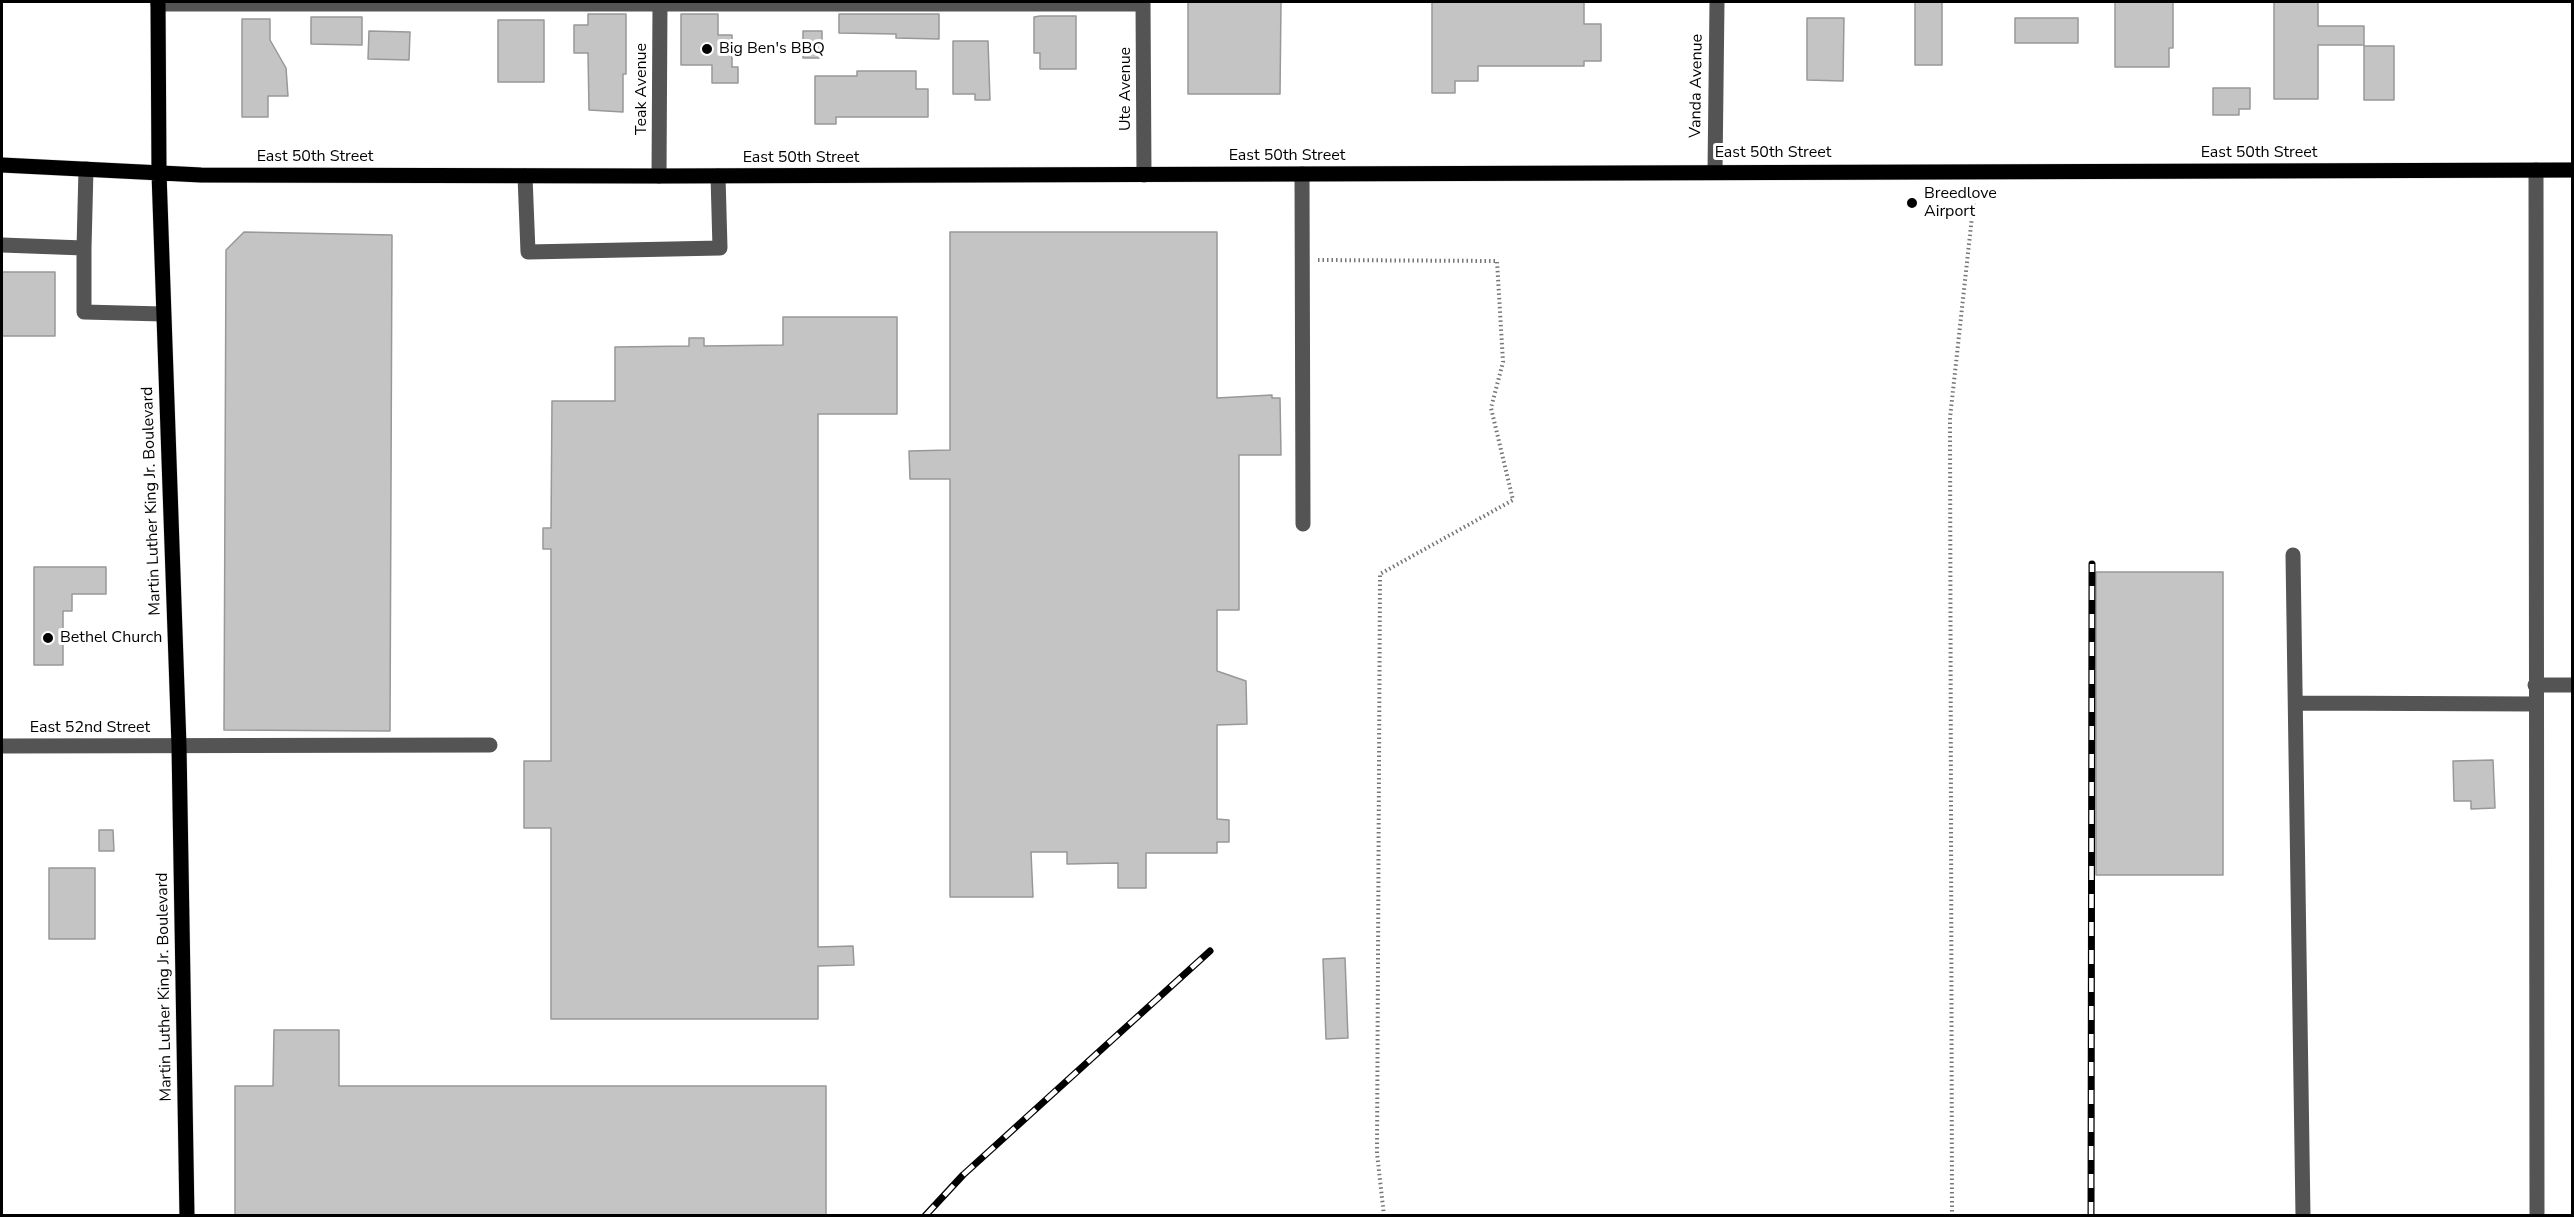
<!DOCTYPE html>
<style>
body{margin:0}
#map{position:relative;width:2574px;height:1217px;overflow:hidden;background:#fff;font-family:"Nunito Sans",sans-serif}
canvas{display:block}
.frame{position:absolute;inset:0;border:3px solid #000;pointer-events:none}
</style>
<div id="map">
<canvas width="2574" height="1217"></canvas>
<div class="frame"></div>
</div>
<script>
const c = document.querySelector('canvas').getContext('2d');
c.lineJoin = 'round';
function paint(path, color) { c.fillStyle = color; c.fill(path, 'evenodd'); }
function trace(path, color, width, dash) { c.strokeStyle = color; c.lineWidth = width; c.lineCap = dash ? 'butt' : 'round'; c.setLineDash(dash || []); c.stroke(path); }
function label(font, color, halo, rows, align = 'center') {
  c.font = font + ' "Nunito Sans",sans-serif'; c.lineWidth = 6; c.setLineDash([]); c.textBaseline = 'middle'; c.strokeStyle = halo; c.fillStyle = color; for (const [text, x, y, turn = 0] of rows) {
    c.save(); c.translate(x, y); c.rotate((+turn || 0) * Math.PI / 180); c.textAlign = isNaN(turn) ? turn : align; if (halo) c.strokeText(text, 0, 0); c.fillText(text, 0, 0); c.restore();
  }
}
const building = new Path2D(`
 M1188 2H1281L1280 94H1188Z
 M1432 2H1584V24H1601V61H1584V66H1478V81H1455V93H1432Z
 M1915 2H1942V65H1915Z
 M2115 2H2173V48H2169V67H2115Z
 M2274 2H2318V26H2364V45H2318V99H2274Z
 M588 14H626V74H623V112L589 110 588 53H574V25H588Z
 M681 14H718V35H732V67H738V83H712V65H681Z
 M839 14H939V39L896 38V34L839 33Z
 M1040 16H1076V69H1040V53H1034V17Z
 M311 17H362V45L311 44Z
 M1807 18H1844L1843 81 1807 80Z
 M2015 18H2078V43H2015Z
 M242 19H270V40L286 68 288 96H268V117H242Z
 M498 20H544V82H498Z
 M369 31 410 32 409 60 368 59Z
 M803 31H822V58H803Z
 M953 41H988L990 100H975V94H953Z
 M2364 46H2394V100H2364Z
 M857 71H916V89H928V117H836V124H815V76H857Z
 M2213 88H2250V109H2239V115H2213Z
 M244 232 392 235 390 731 224 730 226 250Z
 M950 232H1217V398L1272 395V398H1280L1281 455H1239V610H1217V671L1246 681 1247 724 1217 725V819L1229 820V842H1217V853H1146V888H1118V863L1067 864V852H1031L1033 897H950V479H910L909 451 950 450Z
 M2 272H55V336H2Z
 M783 317H897V414H818V947L853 946 854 965 818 966V1019H551V828H524V761H551V549H543V528H551L552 401H615V347L689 346V338H704V346L783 345Z
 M34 567H106V594H72V611H63V665H34Z
 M2096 572H2223V875H2096Z
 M2493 760 2495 808 2471 809V801H2454L2453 761Z
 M99 830H113L114 851H99Z
 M49 868H95V939H49Z
 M1345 958 1348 1038 1326 1039 1323 959Z
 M274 1030H339V1086H826V1215H235V1086H273Z`);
paint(building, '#c4c4c4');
trace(building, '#989898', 1.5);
const major = new Path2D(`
 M158 2 159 173 179 746 187 1216
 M2 165 201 175 659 176 2572 170`);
trace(major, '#dbdbdb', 16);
trace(new Path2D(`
 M1318 260 1497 261 1503 362 1491 408 1513 500 1380 574 1377 1153 1384 1216
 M1952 1216 1950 418 1975 189`), '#767676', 4, [1.5, 3]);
trace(new Path2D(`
 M1143 2 1144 175
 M158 4H1143
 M2536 170 2537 1216
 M1715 171 1717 2
 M1302 174 1303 524
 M525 176 528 252 720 248 718 176
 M659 176 660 2
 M2 245 84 248 86 169
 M84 248V312L163 314
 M2293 555 2303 1216
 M2535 685H2572
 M2296 703 2535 704
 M2 746 490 745`), '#545454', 15);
trace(major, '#000', 15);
const rail = new Path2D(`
 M925 1216 963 1175 1210 951
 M2091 1216 2092 564`);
trace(rail, '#000', 7);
trace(rail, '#fff', 4.5, [14]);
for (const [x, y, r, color] of [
 [707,49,6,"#000"],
 [1912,203,6,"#000"],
 [48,638,6,"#000"]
]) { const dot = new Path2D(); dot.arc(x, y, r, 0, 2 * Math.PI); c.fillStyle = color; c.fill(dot); trace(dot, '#fff', 2); }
label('16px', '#000', '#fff', [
 ["Big Ben's BBQ",719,49],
 ["Breedlove",1924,194],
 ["Airport",1924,212],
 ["Bethel Church",60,638]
], 'left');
label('16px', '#000', '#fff', [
 ["Vanda Avenue",1697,86,-89],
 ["Teak Avenue",642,89,-90],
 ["Ute Avenue",1126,89,-90],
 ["East 50th Street",1773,153],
 ["East 50th Street",2259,153],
 ["East 50th Street",1287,156],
 ["East 50th Street",315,157],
 ["East 50th Street",801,158],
 ["Martin Luther King Jr. Boulevard",152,501,-92],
 ["East 52nd Street",90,728],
 ["Martin Luther King Jr. Boulevard",165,987,-91]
]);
</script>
